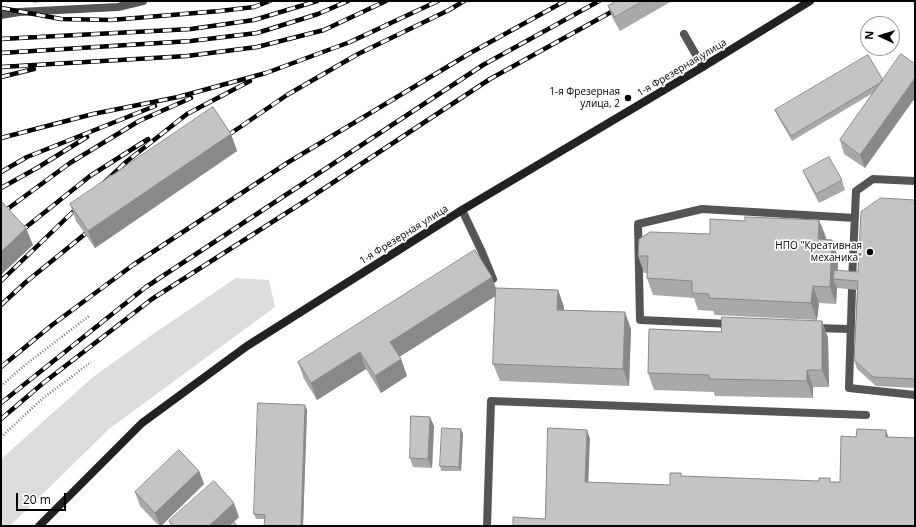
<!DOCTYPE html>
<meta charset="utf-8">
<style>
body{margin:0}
#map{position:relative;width:916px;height:527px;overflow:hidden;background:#fff;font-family:"Open Sans",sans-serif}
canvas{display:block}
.frame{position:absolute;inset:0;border:2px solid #000;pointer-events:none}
.north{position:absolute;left:860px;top:16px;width:40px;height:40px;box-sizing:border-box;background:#fff;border:1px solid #999;border-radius:50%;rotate:274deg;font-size:11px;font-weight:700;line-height:16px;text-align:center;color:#000}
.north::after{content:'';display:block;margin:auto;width:14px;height:18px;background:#000;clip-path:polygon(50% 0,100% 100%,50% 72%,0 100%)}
.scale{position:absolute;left:16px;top:493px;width:50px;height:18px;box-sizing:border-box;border:2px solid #000;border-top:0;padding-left:5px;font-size:12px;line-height:14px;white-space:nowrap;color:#000;-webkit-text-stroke:3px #fff;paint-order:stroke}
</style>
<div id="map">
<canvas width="916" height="527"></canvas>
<div class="frame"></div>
<div class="north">N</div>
<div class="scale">20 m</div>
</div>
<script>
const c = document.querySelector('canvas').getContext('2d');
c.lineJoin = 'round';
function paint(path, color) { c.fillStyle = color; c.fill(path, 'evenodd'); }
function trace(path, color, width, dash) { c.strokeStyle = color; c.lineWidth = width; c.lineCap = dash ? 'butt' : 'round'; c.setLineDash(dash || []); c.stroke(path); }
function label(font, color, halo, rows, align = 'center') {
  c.font = font + ' "Open Sans",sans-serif'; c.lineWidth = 3.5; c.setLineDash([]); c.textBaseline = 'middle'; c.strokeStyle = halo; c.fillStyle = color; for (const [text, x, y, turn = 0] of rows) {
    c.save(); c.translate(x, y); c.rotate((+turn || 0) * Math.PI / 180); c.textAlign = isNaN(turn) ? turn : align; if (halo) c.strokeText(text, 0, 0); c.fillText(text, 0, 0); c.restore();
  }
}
paint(new Path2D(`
 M236 278 269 280 275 307 109 429 10 526H1V459L93 377 153 334Z`), '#dcdcdc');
trace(new Path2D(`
 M1 386 25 365 89 316
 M1 437 42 399 91 362`), '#777', 2.5, [1, 2]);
trace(new Path2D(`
 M1 15 19 12 118 7 143 1
 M684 34 703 67
 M462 210 482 252 493 279
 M852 281 856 191 873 179 915 181
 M852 289 849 388 915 395
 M731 324 640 320 638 224 702 209 855 218
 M815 328 850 329
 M487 526 491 401 866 415`), '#555', 8);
trace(new Path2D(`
 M39 526 142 423 247 346 462 210 701 68 810 1`), '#222', 8);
const rail = new Path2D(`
 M1 8 61 19 111 20 220 11 254 7 270 1
 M1 39 191 29 254 20 317 1
 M1 53 191 41 257 33 318 14 348 1
 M1 67 187 56 257 47 324 30 386 1
 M1 77 34 69
 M227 136 287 95 358 54 449 10 464 1
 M1 138 93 114 178 97 266 73 350 42 438 1
 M1 172 27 157 155 106
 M105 182 126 162 187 114 250 81
 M1 188 37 168 87 137
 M2 213 70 163 139 121 191 98
 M20 232 90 176 148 139
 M1 281 80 205
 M1 305 26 282 85 234
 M1 367 52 325 133 265 287 163 472 52 565 1
 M1 403 146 287 483 65 599 1
 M1 419 42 384 152 299 305 201 490 79 631 1`);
trace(rail, '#000', 4.5);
trace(rail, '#fff', 3, [9]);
paint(new Path2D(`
 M33 1H44L34 3Z
 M617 1H672L620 31 613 19 608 6Z
 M883 80 865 168 844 154 840 140 873 93 792 141 777 115 775 110Z
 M231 134 237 151 95 248 76 221 70 204Z
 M803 171 842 180 845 190 819 203 807 180Z
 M915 200V388L876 386 857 369 854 360 857 290 837 288 836 304 819 303 817 320 715 315 713 311 698 310 694 298 653 295 647 278V273H644L638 256 826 237 825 240H832L838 257V271L858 272Z
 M496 288 558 290 564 307V310L631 329 629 386 500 381 493 364 496 296 399 357 401 359 407 376 381 393 366 369 317 400 304 379 298 362Z
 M822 321 828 338 829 387H813V398L715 396 714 392 654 390 648 373 721 332Z
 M307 410 303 525 264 526 265 519H256L254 514Z
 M434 426 432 468 413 467 410 458Z
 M461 429 463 434 461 471H441L440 466Z
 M199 471 204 484 161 526H159L140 506 135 492Z
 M239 517 234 522 237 526H171L169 521Z`), '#a9a9a9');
paint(new Path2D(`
 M915 78V98L865 168 860 155Z
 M231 134 237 151 95 248 88 231Z
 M819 220 826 237 825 256 818 239Z
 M26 228 33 245 1 275V252Z
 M832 240 838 257 837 279H833L837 288 836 304 830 287Z
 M492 277 498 294 396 359 390 342Z
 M813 286 819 303 817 320 811 303Z
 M558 290 564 307 563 327 557 310Z
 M625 312 631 329 629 386 623 369Z
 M822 321 828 338 829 387 822 370Z
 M360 352 366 369 317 400 311 383Z
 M401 359 407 376 381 393 375 376Z
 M807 370 813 387V398L807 381Z
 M305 405 307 410 303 526H301Z
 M430 417 434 426 432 468 428 459Z
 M461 429 463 434 461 471 459 467Z
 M587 430 590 439 588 491 585 482Z
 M886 430 889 439 886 437Z
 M199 471 204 484 161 526H160L155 513Z
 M234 503 239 517 229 526H209Z`), '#898989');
const building = new Path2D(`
 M617 1H643L615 17 608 6Z
 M901 54 915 64V78L860 155 840 140Z
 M868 55 883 80 880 83 791 136 775 110Z
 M213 107 231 134 88 231 70 204Z
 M829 157 842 180 816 194 803 171Z
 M881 198 915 200V379L873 377 854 360 858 281 833 279 834 270 858 272 861 212Z
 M1 201 26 228 1 252Z
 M745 217 819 220 818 239 832 240 830 287 813 286 811 303 709 298V294L692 293V281L647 278 648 256H638L639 239 650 232 710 234V219L745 221Z
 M475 250 492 277 390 342 401 359 375 376 360 352 311 383 298 362Z
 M496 288 558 290 557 310 625 312 623 369 493 364Z
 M722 317 822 321V370H807V381L709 379V375L648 373 649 329 721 332Z
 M258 403 305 405 301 525 313 526H264L265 515 254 514Z
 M411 416 430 417 428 459 410 458Z
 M442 428 461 429 459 467 440 466Z
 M548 428 587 430 585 482 670 485V473H681V476L819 481V478H830V482H840L841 436 856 437 857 429 886 430V437L915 438V526H513V517L545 519Z
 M179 450 199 471 155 513 135 492Z
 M214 481 234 503 209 526H174L169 521Z
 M234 522 237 526H228Z`);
paint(building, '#c4c4c4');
trace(building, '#898989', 1);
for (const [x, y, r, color] of [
 [628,98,4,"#000"],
 [870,252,4,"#000"]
]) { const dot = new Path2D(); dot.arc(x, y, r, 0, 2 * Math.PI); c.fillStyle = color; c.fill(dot); trace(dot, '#fff', 1.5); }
label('10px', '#000', '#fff', [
 ["1-я Фрезерная улица",682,68,-31],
 ["1-я Фрезерная улица",404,235,-32]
]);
label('10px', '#000', '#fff', [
 ["1-я Фрезерная",620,92],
 ["улица, 2",620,104],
 ["НПО \"Креативная",862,246],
 ["механика\"",862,258]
], 'right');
</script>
